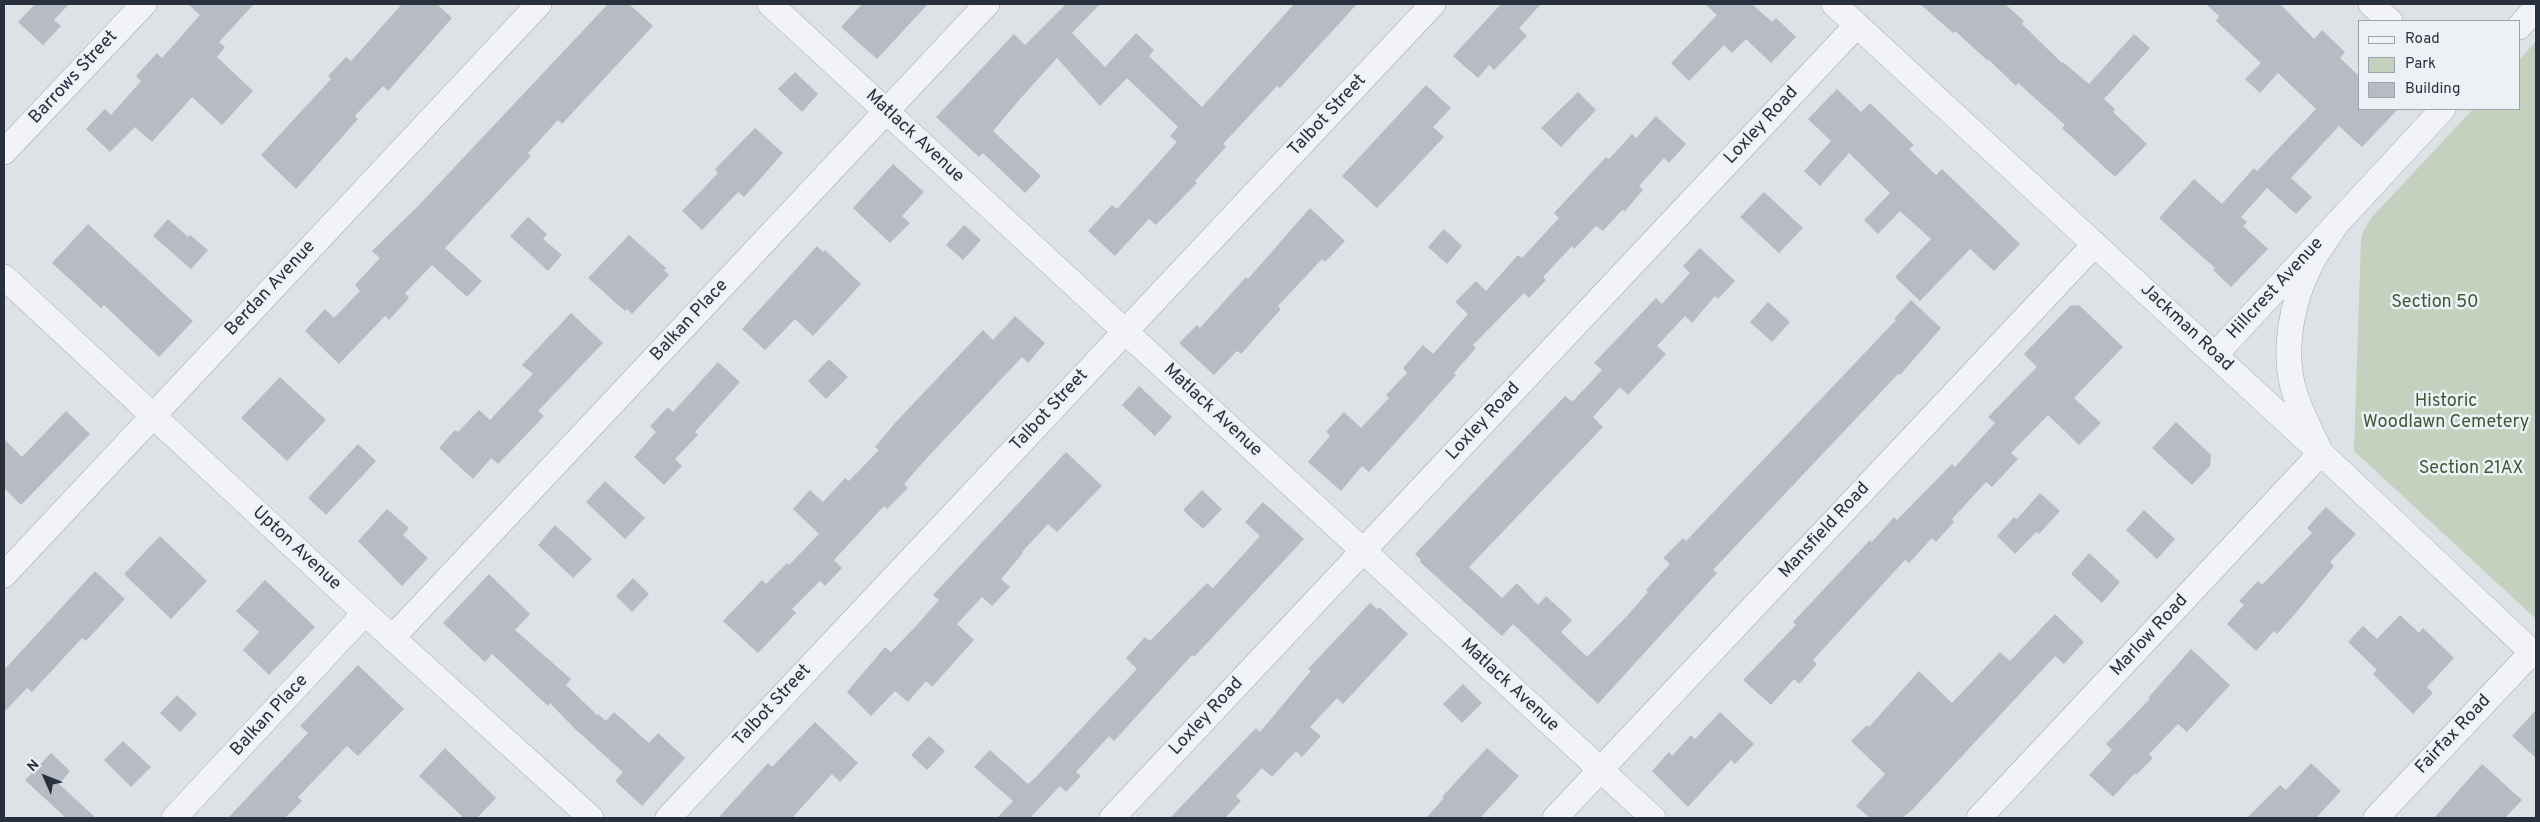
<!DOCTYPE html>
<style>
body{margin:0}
#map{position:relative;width:2540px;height:822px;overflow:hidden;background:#dee2e7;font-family:Overpass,sans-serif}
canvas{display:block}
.frame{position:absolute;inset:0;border:5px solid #28303e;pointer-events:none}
.legend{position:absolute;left:2358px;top:20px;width:162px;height:90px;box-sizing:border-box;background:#edf1f5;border:1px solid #9ea4ac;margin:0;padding:6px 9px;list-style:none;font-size:15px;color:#28303e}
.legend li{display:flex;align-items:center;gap:10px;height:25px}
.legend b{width:25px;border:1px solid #9ea4ac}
.north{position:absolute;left:20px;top:752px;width:50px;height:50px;-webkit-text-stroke:4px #edf1f5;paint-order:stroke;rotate:314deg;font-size:14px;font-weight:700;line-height:20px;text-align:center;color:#28303e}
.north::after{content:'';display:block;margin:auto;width:18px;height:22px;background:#28303e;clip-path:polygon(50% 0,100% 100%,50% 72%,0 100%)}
</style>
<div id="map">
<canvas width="2540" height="822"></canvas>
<div class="frame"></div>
<ul class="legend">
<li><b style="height:6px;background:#f1f3f6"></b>Road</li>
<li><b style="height:14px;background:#c4d1bf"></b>Park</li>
<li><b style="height:14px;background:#b6bbc4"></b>Building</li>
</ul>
<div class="north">N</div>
</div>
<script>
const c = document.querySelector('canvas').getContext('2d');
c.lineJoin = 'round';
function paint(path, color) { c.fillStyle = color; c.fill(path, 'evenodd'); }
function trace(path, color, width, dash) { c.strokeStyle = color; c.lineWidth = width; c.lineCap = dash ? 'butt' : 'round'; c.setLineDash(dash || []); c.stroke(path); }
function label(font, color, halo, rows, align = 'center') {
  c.font = font + ' Overpass,sans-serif'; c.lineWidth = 5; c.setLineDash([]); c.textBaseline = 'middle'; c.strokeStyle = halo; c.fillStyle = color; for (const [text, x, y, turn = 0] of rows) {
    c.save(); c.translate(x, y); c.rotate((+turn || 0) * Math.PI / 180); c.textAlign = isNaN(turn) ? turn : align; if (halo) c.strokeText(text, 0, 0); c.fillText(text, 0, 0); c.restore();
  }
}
paint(new Path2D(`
 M2536 41V619L2354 451 2361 239 2364 230 2372 217 2473 109H2519V60Z`), '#c4d1bf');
paint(new Path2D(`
 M35 4H69L54 20 61 26 43 45 18 22Z
 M188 4H254L219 42 225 47 217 57 253 91 222 125 192 97 152 142 135 127 110 152 86 129 105 109 111 115 141 81 136 76 157 53 162 58 200 15Z
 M402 4H437L452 18 388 91 383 86 355 116 358 119 296 189 261 155 331 79 328 76 346 57 351 61Z
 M608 4H629L653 26 562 124 558 120 528 153 531 156 445 248 482 281 467 297 432 265 405 293 409 298 389 320 385 316 339 364 305 331 325 309 334 318 360 291 355 285 380 258 372 251 418 206Z
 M862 4H928L877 59 841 27Z
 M1066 4H1100L1072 33 1105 67 1136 33 1154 50 1149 56 1202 107 1294 4H1357L1280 88 1277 86 1223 144 1226 147 1195 181 1197 183 1156 225 1149 219 1115 256 1088 231 1112 205 1117 209 1177 142 1170 136 1178 127 1127 78 1100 106 1057 58 1020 99 993 131 1041 176 1025 193 983 153 979 157 936 117 1014 34 1025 45Z
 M1501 4H1541L1519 28 1527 36 1494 70 1489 65 1478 78 1453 56Z
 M1705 4H1752L1772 22 1776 18 1796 37 1771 63 1746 39 1732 53 1724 45 1689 81 1671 63 1717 15Z
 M1920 4H2005L2024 21 2022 24 2062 63 2063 62 2089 84 2134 34 2150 48 2104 99 2115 109 2113 112 2147 144 2115 177 2062 128 2065 125 2018 83 2016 86 1989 60 1988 61 1955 31 1953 33Z
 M2206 4H2280L2314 39 2322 30 2345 52 2340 58 2359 76V109H2398L2362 147 2339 126 2291 178 2312 197 2296 214 2267 188 2241 217 2247 222 2243 226 2268 249 2231 287 2213 270 2215 268 2159 218 2194 179 2222 204 2254 168 2257 171 2316 109 2278 73 2260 93 2245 79 2261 63 2216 21 2219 16Z
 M795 72 818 94 802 112 778 89Z
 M1426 85 1451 108 1433 127 1444 137 1377 208 1342 176Z
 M1837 89 1861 112 1870 103 1914 145 1909 149 1936 175 1942 169 2020 244 1994 271 1970 249 1920 301 1895 277 1931 239 1900 211 1878 234 1864 220 1890 193 1849 153 1820 186 1804 171 1831 141 1808 119Z
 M1578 92 1596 110 1561 147 1541 128Z
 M1656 116 1686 144 1669 163 1664 158 1639 186 1643 190 1625 211 1622 210 1603 231 1596 226 1574 249 1572 246 1543 277 1546 280 1529 298 1524 293 1473 345 1476 348 1454 373 1456 375 1369 472 1362 466 1341 491 1308 462 1330 436 1326 432 1344 412 1361 428 1389 398 1386 395 1407 373 1403 368 1423 345 1433 354 1468 314 1455 302 1476 281 1486 291 1518 255 1522 258 1559 218 1554 213 1606 157 1609 159 1632 134 1636 138Z
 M755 128 783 153 744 197 738 192 702 230 682 211 718 173 715 169Z
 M893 164 924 192 902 216 910 223 890 243 853 208Z
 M1764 192 1803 228 1779 253 1740 217Z
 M1310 208 1345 241 1325 262 1322 259 1278 306 1281 309 1241 354 1237 351 1214 375 1179 343 1197 325 1200 328 1246 277 1248 279Z
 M528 217 547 234 543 239 562 255 548 271 510 236Z
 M168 219 188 237 190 235 208 250 191 269 153 236Z
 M88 224 193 321 159 357 104 305 101 308 52 263Z
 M964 225 981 240 963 260 946 245Z
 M1444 229 1462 246 1447 264 1428 247Z
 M629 235 666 268 664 270 669 275 632 314 627 309 625 311 588 278Z
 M817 246 823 252 825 250 861 284 813 336 795 319 765 350 742 329Z
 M1700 248 1735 281 1718 299 1715 296 1692 323 1685 316 1657 346 1666 354 1628 395 1620 387 1593 417 1603 427 1469 567 1502 598 1517 583 1538 605 1546 596 1572 620 1561 632 1587 657 1626 617 1648 592 1646 590 1670 564 1663 558 1683 538 1686 541 1896 320 1894 319 1911 300 1941 328 1900 375 1898 374 1713 570 1717 573 1598 704 1513 624 1502 636 1420 562 1421 560 1415 554 1565 396 1571 401 1574 400 1602 370 1594 363 1656 298 1662 304 1690 273 1683 266Z
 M1768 302 1790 322 1772 342 1750 322Z
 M2079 305 2123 347 2074 398 2101 423 2079 445 2048 415 2011 453 2018 459 1992 487 1986 482 1952 519 1954 522 1936 542 1932 538 1909 563 1905 560 1813 660 1817 664 1799 684 1794 679 1771 705 1743 680 1796 625 1793 622 1870 540 1872 542 1894 517 1897 520 1952 464 1955 467 1995 423 1988 417 2037 367 2024 354 2070 306Z
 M571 313 603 343 538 411 544 416 527 434 498 464 491 458 473 479 439 448 455 430 458 432 479 410 490 420 533 374 522 365Z
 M1015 316 1045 343 1028 363 1022 357 926 459 904 484 908 488 887 509 884 506 834 560 842 568 825 586 820 581 792 609 796 613 758 653 723 621 762 580 766 584 787 563 789 565 819 534 793 509 810 490 823 502 845 478 849 481 879 450 875 447 895 423 983 330 993 340Z
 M829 359 848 377 826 399 808 381Z
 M718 362 740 382 695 432 698 435 675 459 682 466 664 485 634 457 656 432 650 426 668 407 673 412Z
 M280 377 326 420 287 461 241 418Z
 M1139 386 1172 417 1155 436 1122 405Z
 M66 411 90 434 21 505 4 488V439L22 457Z
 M2176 422 2211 455 2210 466 2192 485 2152 448Z
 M358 444 376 461 326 515 308 498Z
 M1066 452 1102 486 1057 532 1048 524 1022 552 1023 553 1001 579 1010 587 992 606 982 597 957 624 974 640 932 687 926 681 908 702 895 691 871 716 847 692 885 647 891 652 916 626 939 600 933 595Z
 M605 481 645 518 625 539 586 502Z
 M1202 490 1222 509 1203 529 1183 510Z
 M2040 493 2060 511 2039 534 2036 532 2015 554 1997 536 2014 517 2017 519Z
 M1263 502 1304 539 1194 657 1192 655 1114 741 1109 736 1076 772 1081 776 1066 792 1060 786 1030 818H997L1013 801 974 767 990 750 1028 784 1035 778 1137 669 1126 658 1145 637 1150 641 1207 583 1213 588 1260 536 1245 522Z
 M2326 507 2356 534 2330 562 2334 566 2295 614 2277 634 2274 631 2256 651 2227 624 2244 605 2239 601 2258 581 2262 585 2312 533 2307 528Z
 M387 509 409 528 403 535 428 558 402 586 358 541Z
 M2144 510 2175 539 2157 559 2126 530Z
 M555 525 592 559 573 578 538 545Z
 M160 536 207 581 171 619 124 574Z
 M2089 553 2120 582 2102 603 2071 574Z
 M95 571 125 599 86 641 82 638 32 692 27 688 4 712V670Z
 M489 574 530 614 515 630 571 679 566 685 597 715 598 714 606 721 614 712 649 743 658 733 685 758 642 806 615 781 623 772 574 728 550 703 548 706 492 654 485 662 443 623Z
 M633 578 649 594 632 612 616 596Z
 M265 580 315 627 269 675 243 650 259 632 236 611Z
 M1370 603 1377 609 1379 607 1408 634 1343 704 1337 698 1310 727 1321 736 1302 757 1296 751 1272 777 1262 768 1236 796 1241 801 1225 818H1170L1256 728 1260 732 1311 671 1308 669Z
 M2055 614 2084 642 2064 664 2055 656 1912 810 1902 818H1870L1856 806 1885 774 1851 741 1867 725 1869 727 1919 671 1952 703 2000 652 2010 661Z
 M2400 615 2419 633 2423 628 2454 658 2427 687 2433 693 2413 714 2373 674 2377 670 2348 642 2363 626 2377 639Z
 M2191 649 2230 685 2187 732 2178 724 2149 754 2153 758 2136 775 2135 773 2113 797 2089 775 2112 750 2106 744 2150 699 2148 698Z
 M358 665 404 709 358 756 347 746 298 797 302 801 285 818H228L308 733 300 726Z
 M1463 684 1482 703 1462 723 1443 704Z
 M177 695 197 714 180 732 160 713Z
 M2536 710V758L2512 736Z
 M1720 712 1754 744 1735 764 1731 760 1688 807 1652 771 1669 752 1672 756 1691 735 1695 739Z
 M815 722 858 763 840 782 832 774 792 818H718L768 763 772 767Z
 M929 736 945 751 927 770 911 755Z
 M123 741 151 767 131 787 104 760Z
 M445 748 496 798 477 818H464L419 776Z
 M1487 748 1519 776 1480 818H1426L1444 798 1442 797Z
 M51 753 70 771 59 784 96 818H66L25 780Z
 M2311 763 2341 791 2316 818H2247L2280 785 2286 790Z
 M2482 764 2522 800 2505 818H2434Z`), '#b6bbc4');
const minor = new Path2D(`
 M770 4 1653 818
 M1834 4 2321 453 2536 656
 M2371 4 2390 21
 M2519 27 2536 8
 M4 152 144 4
 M4 277 365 613 591 818
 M2215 355 2443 109
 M4 575 539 4
 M393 637 987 4
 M174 818 365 613
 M668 818 1433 4
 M1112 818 1857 25
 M1555 818 2095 244
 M1979 818 2321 453C2311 432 2299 410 2293 387 2283 349 2292 302 2309 268 2316 252 2328 238 2337 223
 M2376 818 2532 652`);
trace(minor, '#a4a9b1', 26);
trace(minor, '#f1f3f6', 25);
label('18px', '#28303e', '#edf1f5', [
 ["Barrows Street",74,78,-47],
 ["Talbot Street",1328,116,-47],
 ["Loxley Road",1762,126,-47],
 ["Matlack Avenue",914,137,43],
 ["Berdan Avenue",271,289,-47],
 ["Hillcrest Avenue",2276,289,-47],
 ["Balkan Place",690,321,-47],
 ["Jackman Road",2186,328,43],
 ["Talbot Street",1050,411,-47],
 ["Matlack Avenue",1212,411,43],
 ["Loxley Road",1484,422,-47],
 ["Mansfield Road",1825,531,-47],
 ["Upton Avenue",296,549,43],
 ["Marlow Road",2150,636,-47],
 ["Matlack Avenue",1509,686,43],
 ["Talbot Street",773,706,-47],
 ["Balkan Place",270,716,-47],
 ["Loxley Road",1207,717,-47],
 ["Fairfax Road",2454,735,-47]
]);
label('18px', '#3d5935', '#edf1f5', [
 ["Section 50",2435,303],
 ["Historic",2446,402],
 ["Woodlawn Cemetery",2446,423],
 ["Section 21AX",2471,469]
]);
</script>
